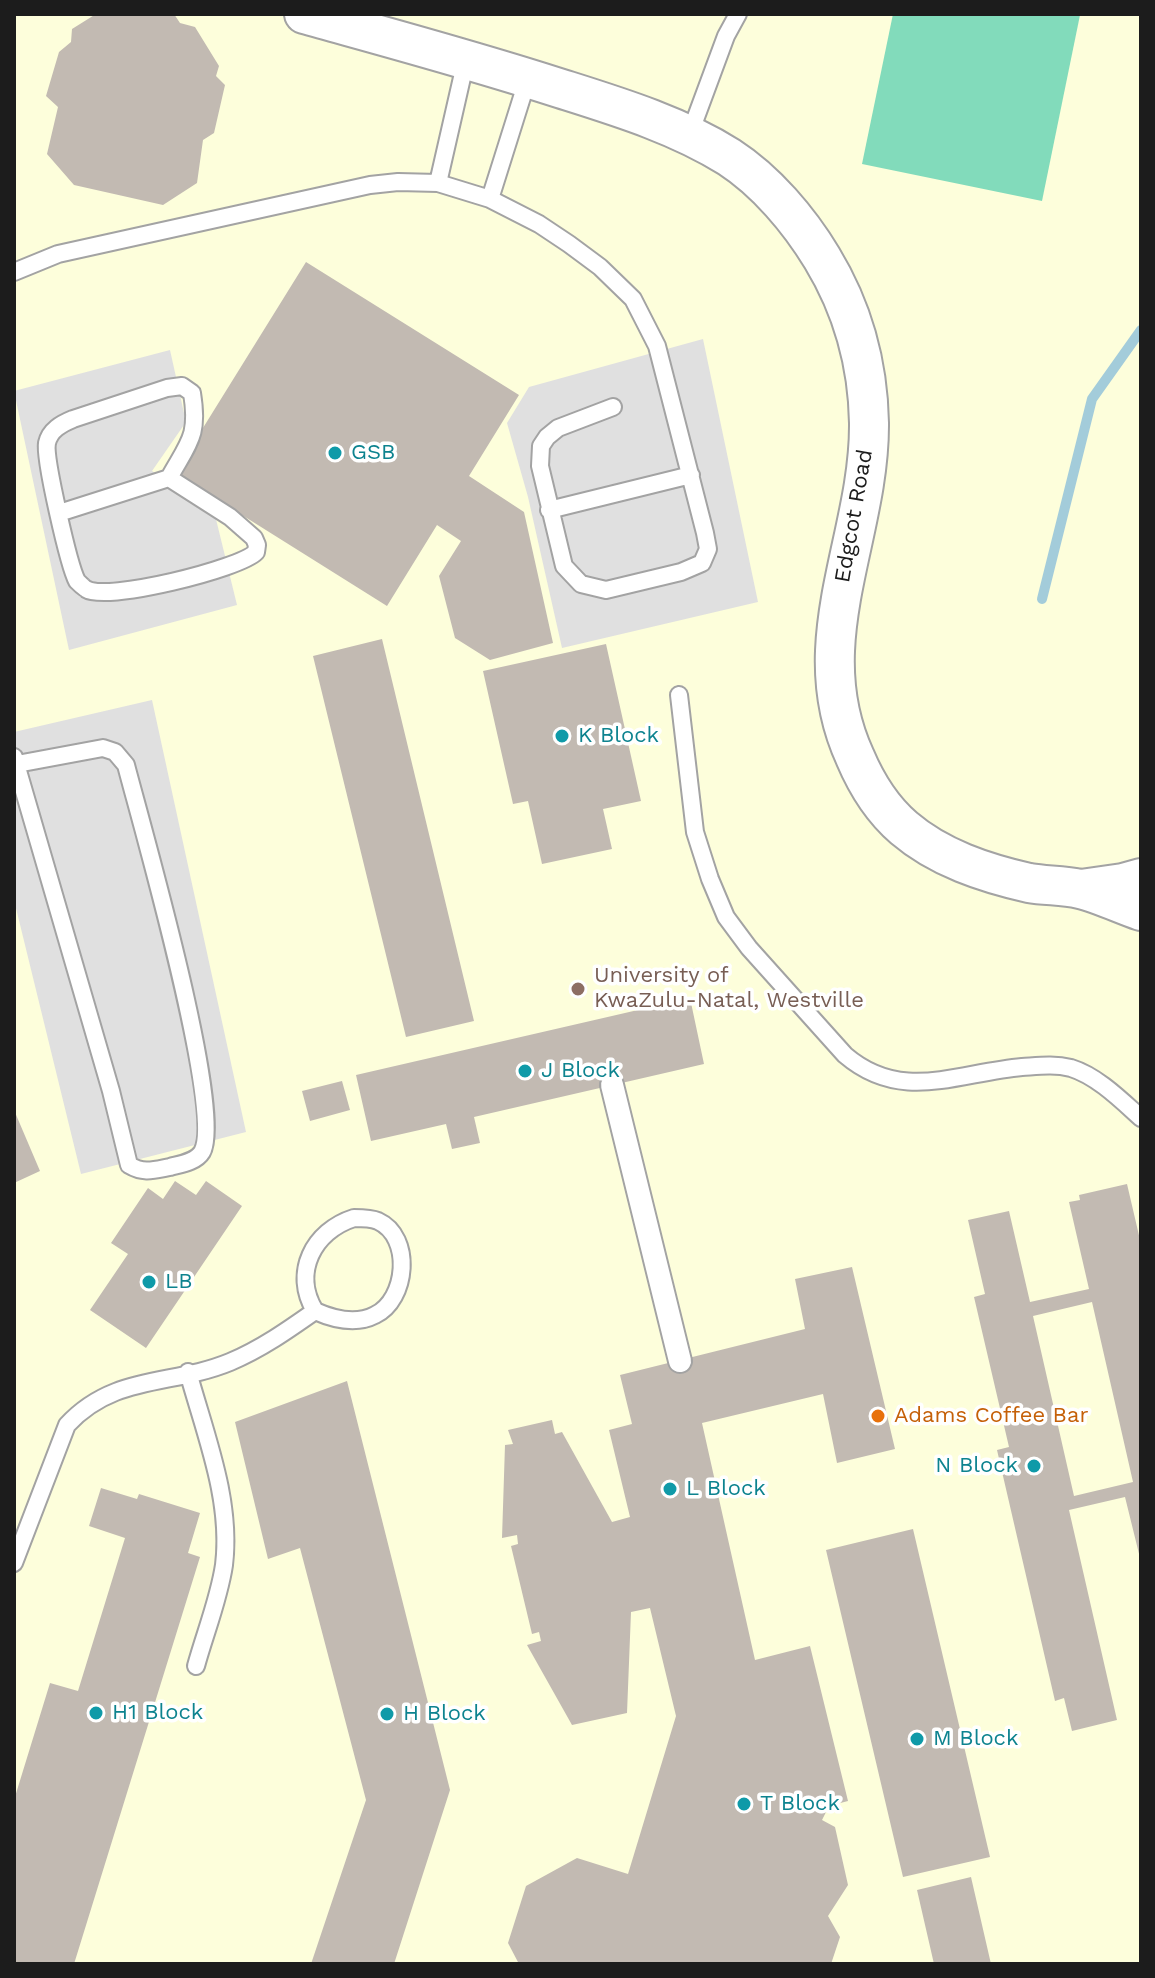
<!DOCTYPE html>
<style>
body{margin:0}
#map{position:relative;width:1155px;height:1978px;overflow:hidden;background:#edeae2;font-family:"Work Sans",sans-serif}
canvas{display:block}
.frame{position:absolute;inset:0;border:16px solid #1c1c1c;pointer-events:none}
</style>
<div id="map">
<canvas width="1155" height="1978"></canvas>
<div class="frame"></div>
</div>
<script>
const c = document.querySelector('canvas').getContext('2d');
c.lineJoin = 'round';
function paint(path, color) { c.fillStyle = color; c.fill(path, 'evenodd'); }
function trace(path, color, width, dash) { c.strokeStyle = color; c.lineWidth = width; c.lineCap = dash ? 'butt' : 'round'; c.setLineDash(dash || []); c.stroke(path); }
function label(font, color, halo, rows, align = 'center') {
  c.font = font + ' "Work Sans",sans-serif'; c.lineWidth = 7; c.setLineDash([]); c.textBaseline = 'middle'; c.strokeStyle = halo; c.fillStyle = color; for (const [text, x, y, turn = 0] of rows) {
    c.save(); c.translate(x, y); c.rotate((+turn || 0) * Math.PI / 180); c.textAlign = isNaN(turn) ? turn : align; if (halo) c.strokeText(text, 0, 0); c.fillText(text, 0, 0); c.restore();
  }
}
paint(new Path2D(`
 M14 14H1141V1964H14Z`), '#fdfedb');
paint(new Path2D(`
 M893 14 1080 15 1042 201 862 164Z`), '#82dbbb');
paint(new Path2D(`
 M703 339 758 602 562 648 528 497 507 423 529 387Z
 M170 350 186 422 152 471 214 511 237 605 69 650 14 391Z
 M152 700 246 1132 81 1174 14 900V732Z`), '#e0e0e0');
trace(new Path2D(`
 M1042 599 1092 399 1141 330`), '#a3ccda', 10);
paint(new Path2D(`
 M96 14H174L180 23 195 27 219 66 216 76 225 85 214 133 203 140 197 183 163 205 74 185 47 154 58 107 46 96 59 52 71 42 72 29Z
 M306 262 519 395 469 476 524 512 553 643 490 660 455 638 439 576 461 541 437 525 387 606 175 473Z
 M382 639 474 1021 406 1037 313 656Z
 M606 644 641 801 603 809 612 849 542 864 528 801 513 804 483 671Z
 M690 998 704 1064 474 1117 480 1143 452 1149 446 1124 371 1141 356 1075Z
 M342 1081 350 1110 310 1121 302 1091Z
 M14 1110 40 1171 14 1183Z
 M175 1181 196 1195 206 1181 242 1206 146 1348 90 1310 128 1254 111 1243 148 1188 163 1199Z
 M1127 1184 1141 1244V1562L1125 1497 1069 1510 1117 1720 1072 1731 1064 1698 1055 1701 997 1450 1009 1447 974 1297 985 1294 968 1220 1009 1211 1030 1302 1089 1289 1069 1202 1080 1200 1079 1195ZM1092 1302 1133 1482 1074 1496 1033 1316Z
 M852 1267 895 1449 837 1463 823 1394 702 1423 755 1660 810 1646 848 1801 829 1806 822 1820 835 1827 848 1885 828 1916 840 1937 831 1964H519L508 1943 526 1886 577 1858 628 1874 676 1716 650 1608 631 1612 627 1713 572 1725 527 1645 541 1641 539 1632 532 1634 511 1546 518 1544 517 1535 502 1538 505 1445 513 1444 508 1430 552 1420 555 1434 562 1432 612 1522 630 1517 609 1430 632 1424 620 1375 805 1329 795 1279Z
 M347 1381 450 1790 394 1964H311L366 1800 300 1548 268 1559 235 1422Z
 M101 1488 137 1499 139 1494 200 1513 188 1553 200 1557 74 1964H14V1800L50 1683 78 1691 125 1538 89 1526Z
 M913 1529 990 1857 903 1877 826 1550Z
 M971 1877 991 1964H934L917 1890Z`), '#c2bab2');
const service = new Path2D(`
 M689 136 726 36 738 14
 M438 183 466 60
 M490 199 528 78
 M14 272 58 254 370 185 398 182 438 183 490 199 539 224 569 244 600 267 633 299 657 346 705 533 708 549 702 563 681 572 606 590 581 584 564 566 540 466 541 446 547 437 558 428 613 407
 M549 510 691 475
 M59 513 169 478C189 442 199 436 192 393L182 386 167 388 73 419C61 424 50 430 47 443 44 458 69 566 77 581 78 582 85 589 86 589 106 602 240 569 256 552L257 545 254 538 230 517 169 478
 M679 695 695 832 710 879 726 917 749 948 845 1055C901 1103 956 1073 1022 1067 1039 1066 1054 1064 1071 1068 1097 1076 1121 1100 1141 1118
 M14 757 111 1091 129 1165C144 1174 154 1170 170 1167 181 1164 196 1162 202 1152 225 1113 141 823 126 765L115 752 103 748 17 764
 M354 1218C362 1218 371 1218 378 1221 413 1237 407 1300 375 1315 356 1325 333 1319 315 1311 292 1273 313 1231 354 1218Z
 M188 1372C205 1434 232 1500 224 1565 219 1599 205 1633 196 1666
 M14 1563 67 1425C114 1374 172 1386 230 1362 261 1349 288 1330 315 1311`);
const pedestrian = new Path2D(`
 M612 1085 680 1361`);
const tertiary = new Path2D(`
 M304 14C390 38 476 61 562 89 619 107 678 125 729 157 766 181 799 220 822 258 853 309 868 363 869 423 870 538 802 642 855 757 866 783 883 810 904 828 939 858 985 873 1029 883 1046 886 1063 885 1080 889 1100 894 1121 904 1141 911
 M1081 889 1123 883 1141 878`);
trace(service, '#a3a3a3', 20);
trace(pedestrian, '#a3a3a3', 26);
trace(tertiary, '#a3a3a3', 42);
trace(service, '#fff', 16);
trace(pedestrian, '#fff', 22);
trace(tertiary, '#fff', 38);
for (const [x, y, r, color] of [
 [335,453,8,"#0f9aa8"],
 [562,736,8,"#0f9aa8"],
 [578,989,8,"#8d6e63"],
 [525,1071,8,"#0f9aa8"],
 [149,1282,8,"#0f9aa8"],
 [878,1416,8,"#e8710a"],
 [1034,1466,8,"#0f9aa8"],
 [670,1489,8,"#0f9aa8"],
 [96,1713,8,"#0f9aa8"],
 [387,1714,8,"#0f9aa8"],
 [917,1739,8,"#0f9aa8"],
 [744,1804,8,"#0f9aa8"]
]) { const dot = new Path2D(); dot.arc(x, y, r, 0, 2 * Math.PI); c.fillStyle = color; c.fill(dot); trace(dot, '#fff', 3); }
label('22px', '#0d838f', '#fff', [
 ["GSB",351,453],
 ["K Block",578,736],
 ["J Block",541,1071],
 ["LB",165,1282],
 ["N Block",1018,1466,"right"],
 ["L Block",686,1489],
 ["H1 Block",112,1713],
 ["H Block",403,1714],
 ["M Block",933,1739],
 ["T Block",760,1804]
], 'left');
label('22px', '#1c1c1c', '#fff', [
 ["Edgcot Road",854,516,-80]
]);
label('22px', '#785e54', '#fff', [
 ["University of",594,976],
 ["KwaZulu-Natal, Westville",594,1001]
], 'left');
label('22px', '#c56008', '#fff', [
 ["Adams Coffee Bar",894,1416]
], 'left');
</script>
